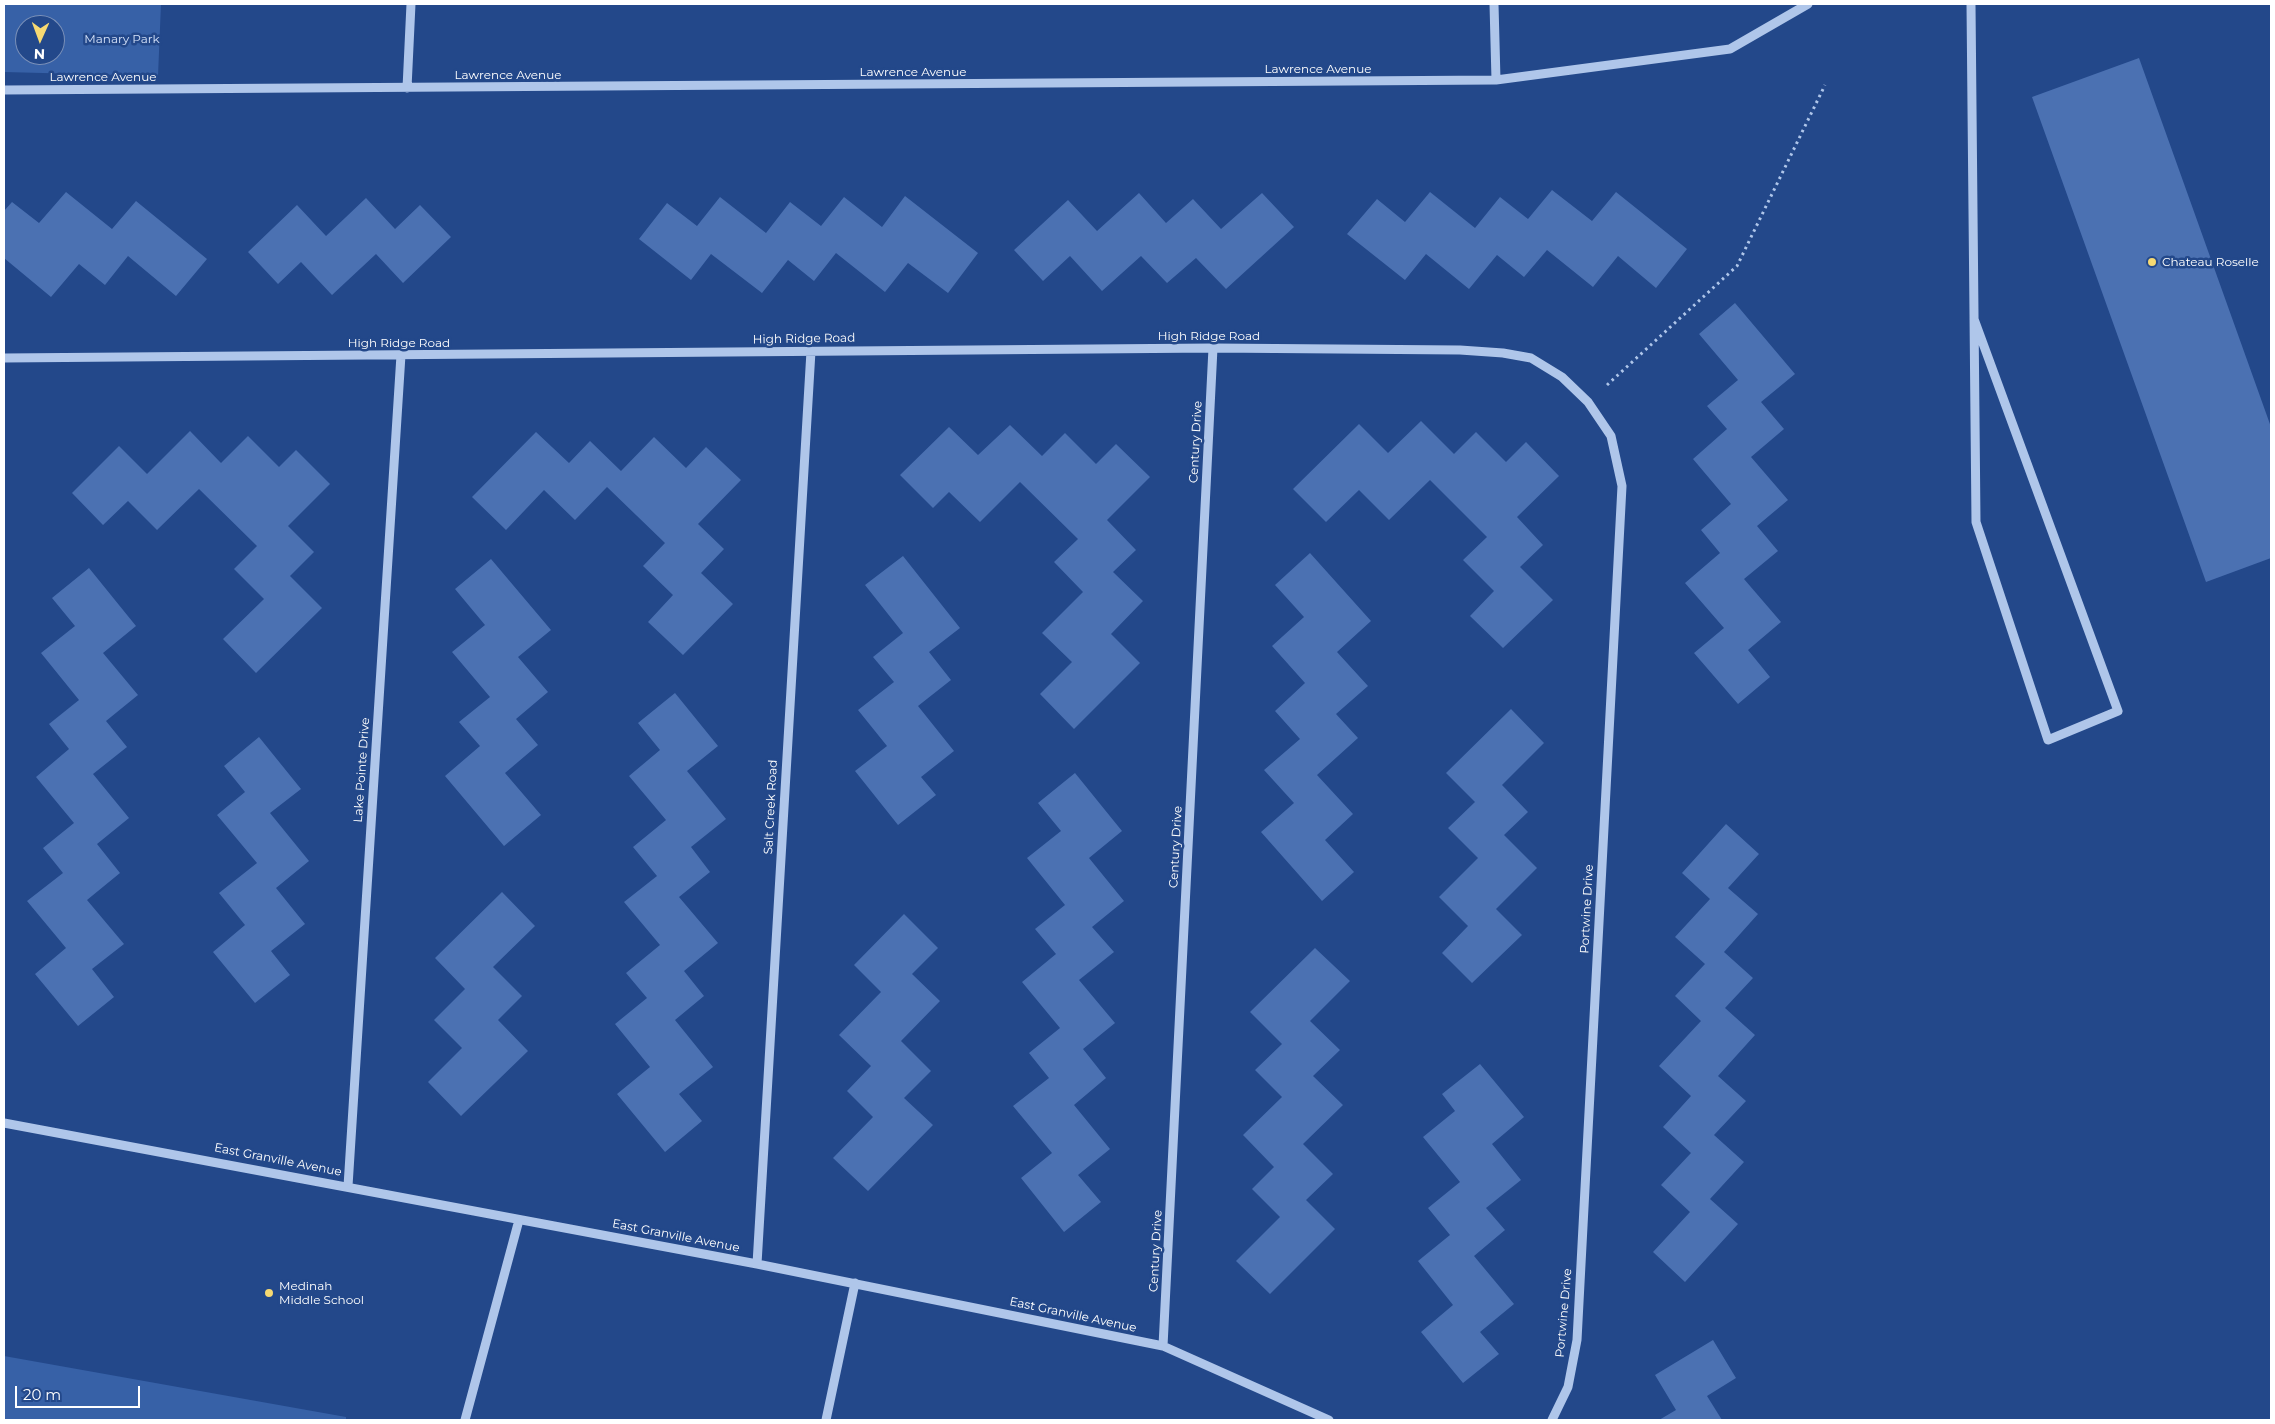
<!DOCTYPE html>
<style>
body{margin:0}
#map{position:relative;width:2275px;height:1424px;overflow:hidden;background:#23488a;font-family:Montserrat,sans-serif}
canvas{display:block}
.frame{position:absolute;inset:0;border:5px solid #fff;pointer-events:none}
.north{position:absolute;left:15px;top:15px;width:50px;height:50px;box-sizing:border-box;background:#23488a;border:1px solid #7b91b9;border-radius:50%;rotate:182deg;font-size:14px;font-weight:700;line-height:20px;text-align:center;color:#fff}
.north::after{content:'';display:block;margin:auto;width:18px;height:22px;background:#f6d972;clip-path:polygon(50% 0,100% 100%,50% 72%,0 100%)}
.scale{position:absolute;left:15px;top:1386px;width:125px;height:22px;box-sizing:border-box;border:2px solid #fff;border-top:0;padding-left:6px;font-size:15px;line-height:18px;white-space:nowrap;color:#fff;-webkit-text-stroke:4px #23488a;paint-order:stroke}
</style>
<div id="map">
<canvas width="2275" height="1424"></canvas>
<div class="frame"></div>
<div class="north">N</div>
<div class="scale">20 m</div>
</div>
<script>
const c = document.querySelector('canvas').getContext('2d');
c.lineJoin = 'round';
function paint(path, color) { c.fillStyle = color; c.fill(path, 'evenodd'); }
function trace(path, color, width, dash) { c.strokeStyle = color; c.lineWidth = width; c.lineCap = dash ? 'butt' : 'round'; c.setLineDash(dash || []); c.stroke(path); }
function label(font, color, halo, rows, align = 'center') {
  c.font = font + ' Montserrat,sans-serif'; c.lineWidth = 5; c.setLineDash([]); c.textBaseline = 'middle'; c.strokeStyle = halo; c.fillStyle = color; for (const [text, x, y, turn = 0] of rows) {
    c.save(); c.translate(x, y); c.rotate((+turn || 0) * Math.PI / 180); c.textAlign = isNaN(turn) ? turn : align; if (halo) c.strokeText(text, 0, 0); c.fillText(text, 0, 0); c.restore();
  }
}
paint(new Path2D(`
 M4 4H161L158 76 4 72ZM25 25H55V55H25Z
 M4 1356 346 1417V1420H4Z`), '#3761a7');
paint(new Path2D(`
 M2139 58 2271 427V558L2206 582 2032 97Z
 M1552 190 1592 221 1616 192 1687 249 1656 288 1618 256 1593 287 1547 250 1524 277 1497 255 1469 289 1426 254 1405 280 1347 234 1377 199 1405 222 1430 192 1475 228 1500 197 1528 219Z
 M66 192 112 229 136 201 207 259 176 296 128 256 105 285 79 264 51 297 4 258V211L12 202 39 223Z
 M1139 193 1166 223 1193 199 1221 229 1262 193 1294 227 1226 289 1196 258 1167 283 1141 256 1102 291 1070 256 1043 281 1014 250 1068 200 1097 231Z
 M905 196 978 253 948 293 908 263 885 292 836 253 814 281 788 260 762 293 711 254 691 280 639 239 667 203 697 226 720 197 766 233 790 202 821 226 844 197 882 227Z
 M366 198 395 229 420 205 451 237 403 283 376 254 332 295 301 262 278 284 248 252 297 205 326 236Z
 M1735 303 1795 374 1761 402 1784 429 1751 457 1788 500 1757 526 1778 551 1744 579 1781 622 1748 650 1770 677 1738 704 1694 653 1724 628 1685 583 1720 553 1701 530 1731 504 1693 459 1727 429 1707 406 1738 380 1699 334Z
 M1421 421 1454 454 1476 432 1506 462 1526 442 1559 476 1517 517 1543 545 1520 567 1553 600 1503 648 1470 616 1494 591 1463 560 1487 537 1430 480 1389 520 1359 490 1326 522 1293 489 1359 424 1388 453Z
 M1010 425 1042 456 1065 433 1096 464 1116 444 1150 477 1107 520 1136 550 1113 572 1143 601 1111 634 1140 663 1074 729 1040 694 1072 662 1042 633 1083 592 1054 562 1078 539 1020 482 980 522 949 492 933 508 900 475 949 427 978 455Z
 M190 431 221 463 248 436 279 467 296 450 330 484 288 526 314 552 290 576 322 608 256 673 223 639 264 599 234 569 257 546 199 489 157 530 128 501 103 525 72 493 119 446 147 474Z
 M536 432 569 463 590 441 621 471 654 437 686 468 706 447 741 480 698 524 724 549 701 573 733 604 683 655 648 622 673 595 643 566 665 543 607 487 575 520 544 490 506 530 472 497Z
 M1310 553 1371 621 1337 652 1368 686 1336 714 1358 738 1317 775 1353 814 1325 840 1354 872 1322 901 1261 832 1294 803 1264 770 1300 739 1275 711 1305 683 1272 646 1304 617 1275 585Z
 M903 556 960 628 929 652 951 680 918 706 954 751 921 777 936 795 898 825 855 771 887 746 858 710 894 682 873 657 903 633 865 585Z
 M491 559 551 630 518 657 548 692 516 719 538 745 505 773 541 815 504 846 445 776 480 746 459 722 490 697 452 652 485 625 455 589Z
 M89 568 136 626 103 653 138 695 106 721 127 747 93 774 129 818 97 844 120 873 87 900 124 944 92 969 114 997 78 1026 35 974 66 948 27 901 63 873 43 848 74 823 36 777 69 749 49 724 79 700 41 653 75 626 52 598Z
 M675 693 718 746 687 771 726 819 691 847 710 872 679 897 718 943 684 971 704 996 675 1020 713 1067 679 1094 702 1121 665 1152 617 1094 650 1067 615 1024 647 998 626 973 660 945 624 902 657 876 633 847 666 820 629 776 660 750 638 723Z
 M1511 709 1544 743 1502 785 1528 812 1504 835 1537 868 1496 909 1522 935 1472 983 1442 953 1468 926 1439 897 1478 858 1448 828 1475 802 1446 773Z
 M259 737 301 789 270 813 309 861 276 888 305 924 271 951 290 975 255 1003 213 952 245 925 219 893 257 863 217 815 245 792 224 766Z
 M1075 773 1122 831 1089 858 1124 901 1092 927 1114 952 1079 980 1115 1023 1083 1049 1106 1078 1074 1105 1110 1149 1078 1175 1101 1202 1064 1232 1021 1178 1052 1153 1013 1106 1049 1078 1029 1053 1060 1028 1022 982 1056 954 1035 929 1065 905 1027 858 1061 831 1038 803Z
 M1726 824 1759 854 1728 888 1758 914 1724 952 1753 978 1725 1008 1755 1035 1718 1076 1746 1101 1714 1135 1744 1162 1710 1199 1738 1224 1685 1282 1653 1252 1690 1212 1661 1185 1691 1153 1663 1127 1691 1096 1659 1066 1701 1021 1675 996 1705 964 1675 937 1710 899 1682 873Z
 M502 892 535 926 493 967 522 996 498 1020 528 1051 461 1116 428 1082 462 1048 434 1020 465 989 435 958Z
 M904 914 938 948 912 974 940 1001 901 1041 931 1071 904 1098 933 1125 868 1191 833 1158 873 1117 847 1091 871 1066 839 1035 881 992 854 965Z
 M1315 948 1350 981 1310 1021 1340 1050 1313 1076 1343 1105 1303 1144 1333 1174 1306 1200 1335 1229 1270 1294 1236 1261 1280 1217 1252 1189 1274 1167 1243 1135 1282 1097 1255 1070 1282 1044 1250 1012Z
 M1480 1064 1524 1117 1492 1144 1521 1180 1486 1208 1505 1230 1474 1256 1514 1304 1480 1332 1499 1354 1463 1383 1421 1332 1453 1305 1418 1261 1450 1235 1428 1208 1460 1182 1423 1137 1455 1111 1442 1094Z
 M1713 1340 1736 1378 1707 1396 1722 1420H1659L1676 1410 1655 1375Z`), '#4b71b2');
trace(new Path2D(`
 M1607 385 1737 266 1825 85`), '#afc6ea', 3, [2.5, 4]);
trace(new Path2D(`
 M1494 4 1496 80
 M1971 4 1976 522 2048 740 2118 711 1974 319
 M407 88 411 4
 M4 90 1496 80 1730 49 1808 4
 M4 358 1213 348 1460 350 1503 353 1531 358 1562 377 1588 402 1611 436 1622 486 1577 1340 1568 1387 1552 1420
 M4 1123 757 1264 1163 1346 1329 1420
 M348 1186 401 355
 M757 1264 811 351
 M1163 1346 1213 348
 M465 1420 519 1220
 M826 1420 855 1283`), '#afc6ea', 9);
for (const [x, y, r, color] of [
 [2152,262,5,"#f6d972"],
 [269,1293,5,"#f6d972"]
]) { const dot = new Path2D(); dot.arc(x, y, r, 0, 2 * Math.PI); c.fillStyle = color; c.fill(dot); trace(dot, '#23488a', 2); }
label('12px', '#d4e1f8', '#23488a', [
 ["Manary Park",122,39]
]);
label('12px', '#fff', '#23488a', [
 ["Lawrence Avenue",1318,69],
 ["Lawrence Avenue",913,72],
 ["Lawrence Avenue",508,75],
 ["Lawrence Avenue",103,77],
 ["High Ridge Road",1209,336],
 ["High Ridge Road",804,339,-1],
 ["High Ridge Road",399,343],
 ["Century Drive",1196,442,-87],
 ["Lake Pointe Drive",362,770,-86],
 ["Salt Creek Road",771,807,-87],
 ["Century Drive",1176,847,-87],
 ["Portwine Drive",1587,909,-87],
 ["East Granville Avenue",278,1160,11],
 ["East Granville Avenue",676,1236,11],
 ["Century Drive",1156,1251,-87],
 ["Portwine Drive",1564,1313,-85],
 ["East Granville Avenue",1073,1315,12]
]);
label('12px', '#fff', '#23488a', [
 ["Chateau Roselle",2162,262],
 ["Medinah",279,1286],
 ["Middle School",279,1300]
], 'left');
</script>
